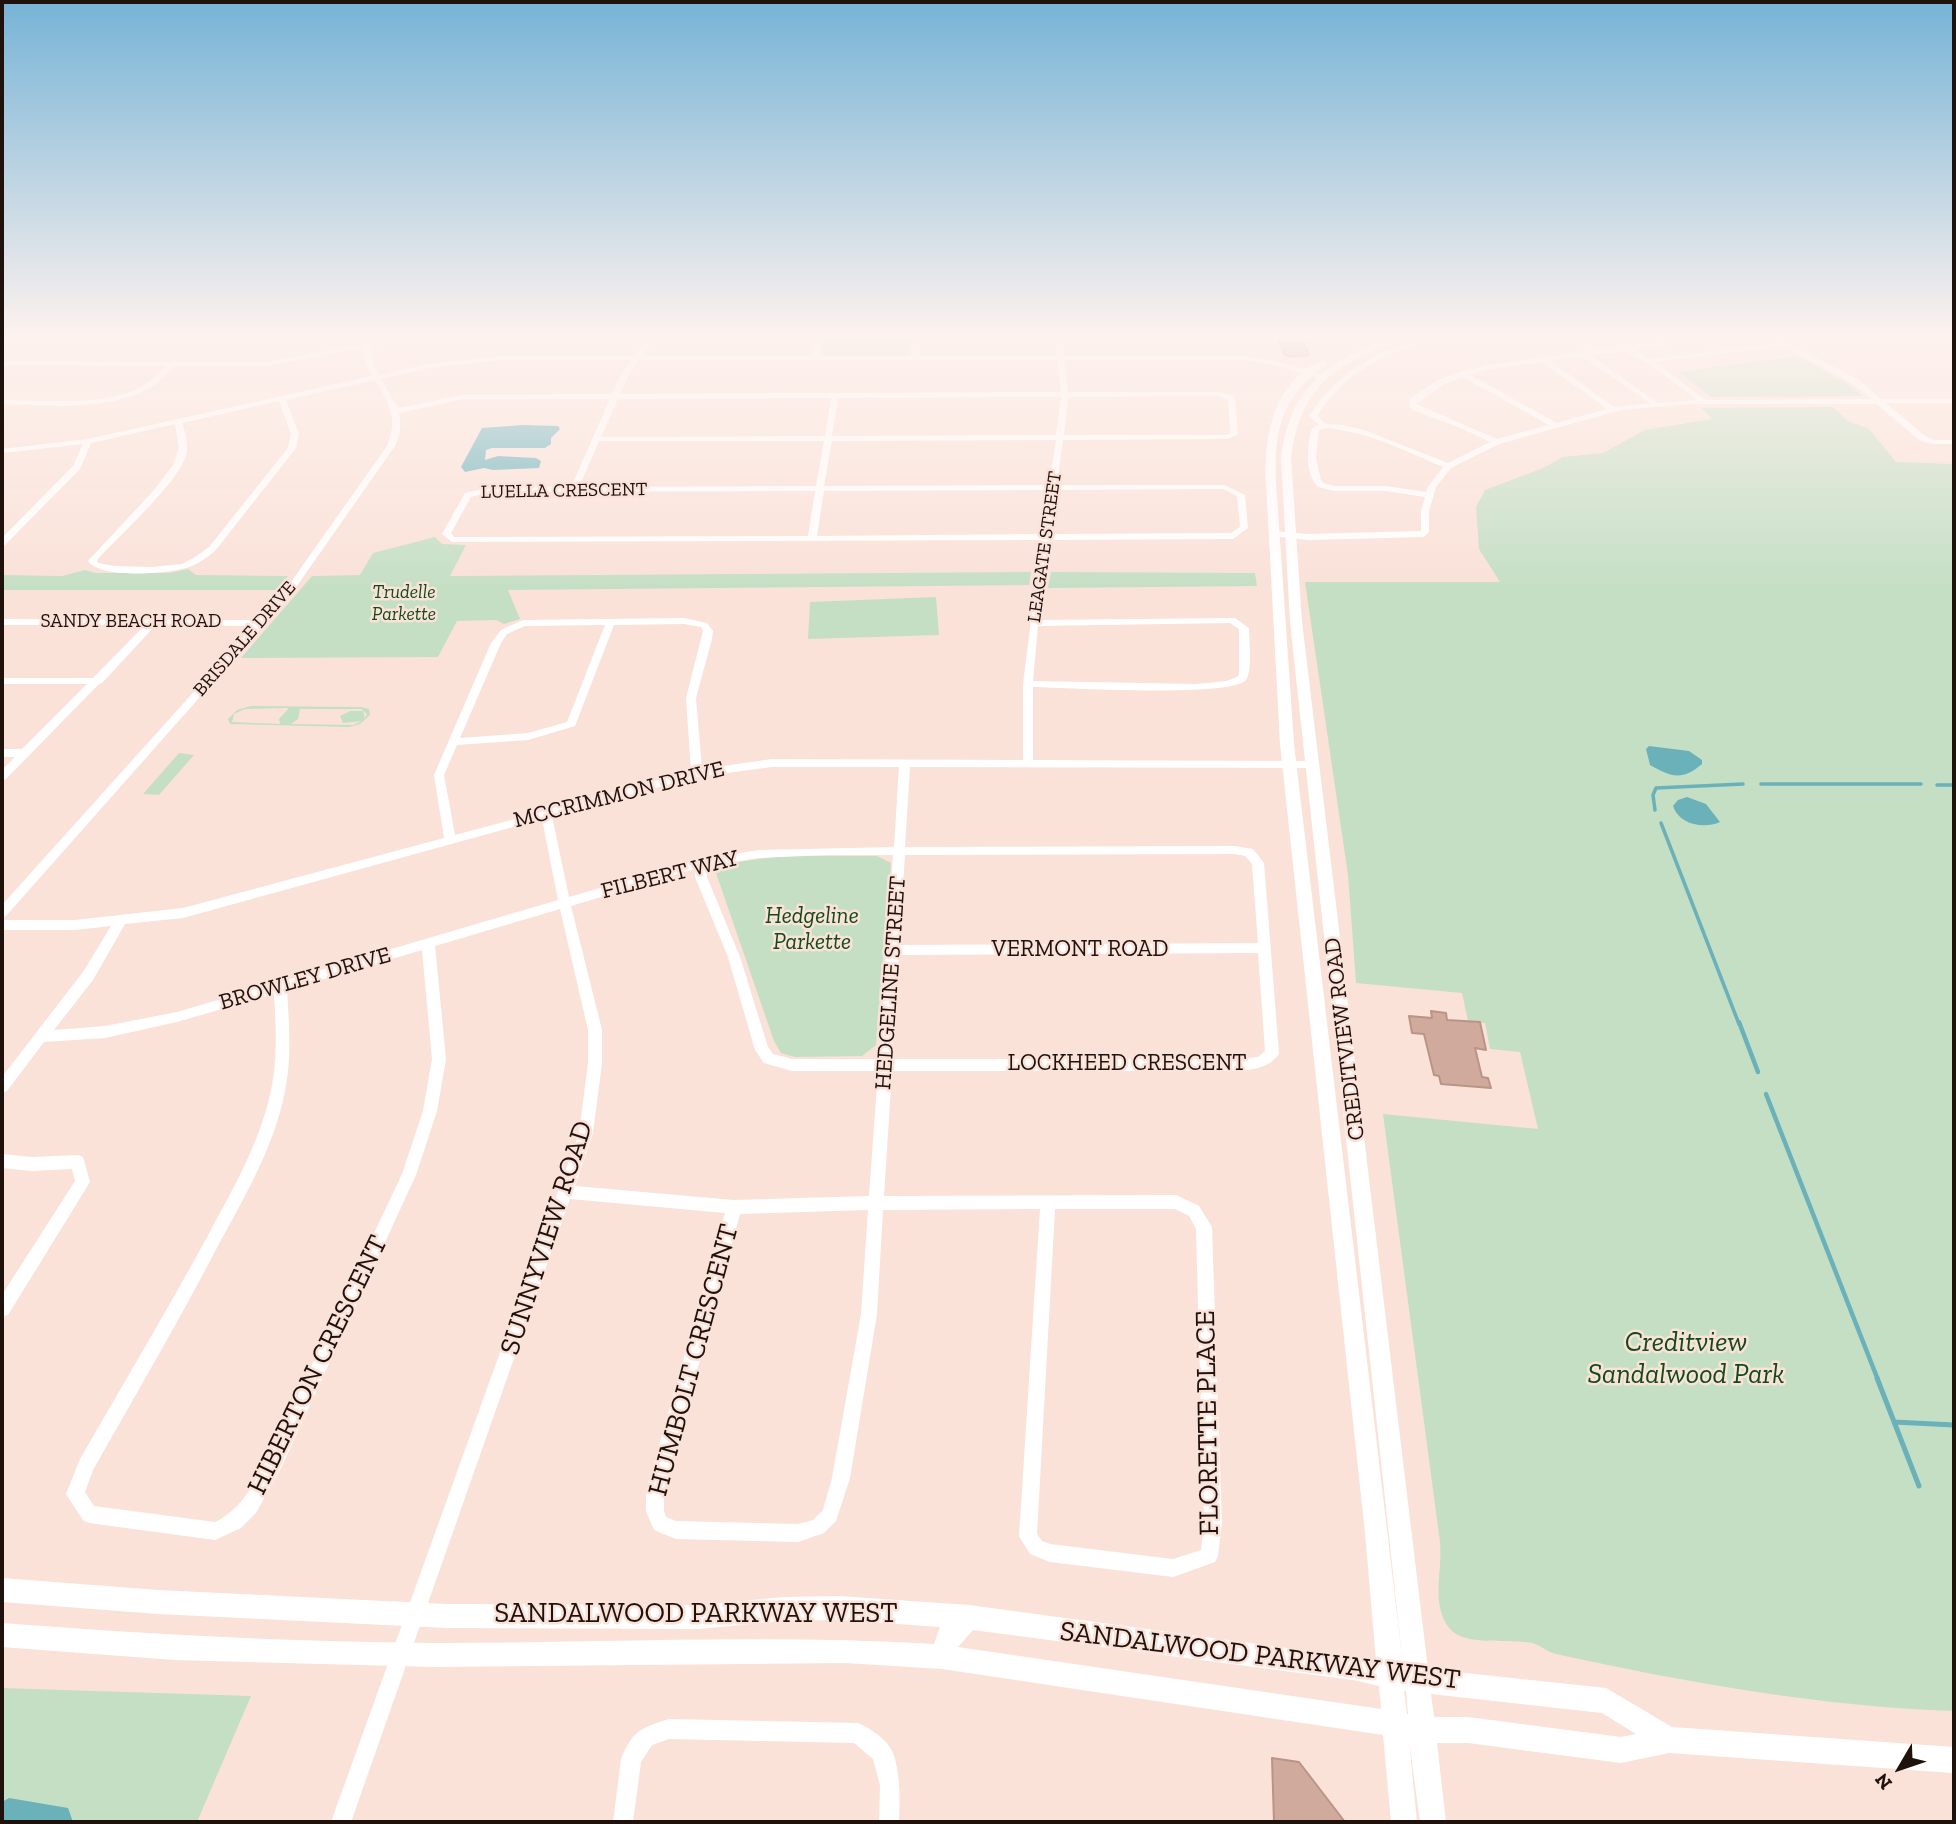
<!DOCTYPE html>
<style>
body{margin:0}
#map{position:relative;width:1956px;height:1824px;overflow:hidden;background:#fae2d9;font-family:"Zilla Slab",serif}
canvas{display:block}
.frame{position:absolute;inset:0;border:4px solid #1f120d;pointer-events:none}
.north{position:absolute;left:1865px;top:1733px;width:70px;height:70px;-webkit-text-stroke:5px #fae2d9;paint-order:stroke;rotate:231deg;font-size:19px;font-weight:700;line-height:28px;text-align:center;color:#1f120d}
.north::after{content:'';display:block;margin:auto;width:24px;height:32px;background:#1f120d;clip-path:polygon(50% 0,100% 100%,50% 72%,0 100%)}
</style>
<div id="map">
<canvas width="1956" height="1824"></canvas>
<div class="frame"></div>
<div class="north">N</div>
</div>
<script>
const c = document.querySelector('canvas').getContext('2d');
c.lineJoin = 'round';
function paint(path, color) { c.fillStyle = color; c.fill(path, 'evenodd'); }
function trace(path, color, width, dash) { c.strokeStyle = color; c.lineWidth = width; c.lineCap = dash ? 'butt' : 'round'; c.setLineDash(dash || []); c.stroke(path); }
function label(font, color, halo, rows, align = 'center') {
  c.font = font + ' "Zilla Slab",serif'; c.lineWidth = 5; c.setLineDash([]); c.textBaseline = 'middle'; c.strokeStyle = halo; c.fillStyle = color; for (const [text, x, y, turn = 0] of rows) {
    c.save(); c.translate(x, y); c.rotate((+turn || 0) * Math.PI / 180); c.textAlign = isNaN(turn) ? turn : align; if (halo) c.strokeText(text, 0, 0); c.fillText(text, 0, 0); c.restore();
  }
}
paint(new Path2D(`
 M825 332H912L910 351 907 355H825L822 352Z
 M1798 356 1845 382 1863 396 1711 397 1678 372Z
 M1833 407 1848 421 1869 429 1896 462 1954 464V1711C1824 1707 1683 1682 1556 1654 1547 1652 1540 1645 1532 1643 1510 1638 1465 1647 1450 1629 1430 1605 1443 1571 1440 1542L1383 1114 1538 1129 1520 1052 1490 1049 1485 1023 1468 1021 1462 993 1356 983 1348 875 1305 582H1500L1479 549 1476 507 1485 490 1543 468 1563 457 1603 453 1645 430 1712 419 1702 408Z
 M435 537 442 544 466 545 450 576 1031 572 1029 585 508 590 520 619 504 624 496 620 457 621 438 657 241 658 312 576 360 575 373 553Z
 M188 569 196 575 288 576 277 590H2V575L62 576 85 570 95 573H169Z
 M1051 572 1255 573 1257 586 1048 588Z
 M936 597 939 635 808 639 810 602Z
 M251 706 361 707 369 709 370 715 360 724 349 727 230 724 228 719 237 710ZM245 709 288 708V709L279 719 280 724 232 722 234 714ZM300 709H361L367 714 365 718 363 711H350L340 716 343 723 362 721 353 725 291 724 298 719Z
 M179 753 194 755 159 795 143 794Z
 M781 856H877L891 863 876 1045 862 1056 795 1057 781 1053 774 1041 716 873 730 863Z
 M2 1688 251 1696 197 1822H2Z`), '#c5dfc5');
paint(new Path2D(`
 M523 425 558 426 560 429 551 438V444L545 448H492L486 450 485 460 498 456 536 458 541 461 539 468 493 470 484 468 465 472 461 467 482 428Z
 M1649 746 1689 751 1702 760V764C1682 781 1671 777 1650 765L1646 749Z
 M1687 797 1706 804 1720 822C1704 829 1679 825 1673 806L1678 800Z
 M9 1798 68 1808 73 1822H2V1802Z`), '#6bb1ba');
trace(new Path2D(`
 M1761 784H1921
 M1937 785H1954
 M1655 810 1653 795 1656 788 1743 784
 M1661 823 1739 1024`), '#6bb1ba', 3.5);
trace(new Path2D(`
 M1739 1022 1758 1072
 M1766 1094 1878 1380`), '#6bb1ba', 4.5);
trace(new Path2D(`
 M1877 1378 1919 1486
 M1894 1422 1954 1425`), '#6bb1ba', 5);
const building = new Path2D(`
 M1279 341 1295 343 1303 341 1309 355 1292 357 1285 355Z
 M1431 1011 1446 1013 1447 1020 1480 1022 1486 1050 1475 1048 1482 1077 1488 1078 1491 1088 1441 1084 1439 1076 1434 1075 1424 1034 1412 1033 1409 1016 1432 1018Z
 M1272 1758 1299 1762 1345 1822H1274Z`);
paint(building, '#d0aa9c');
trace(building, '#b99487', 2);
paint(new Path2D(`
 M14 332H21L2 345V340Z
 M360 332H366L368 343 429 332H443L369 347 374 365 379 375 429 364 500 356H635L653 332H659L642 356H813L818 332H824L820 356H912L913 332H919V356H1057L1055 332H1061L1064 356H1246L1271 360 1326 375V379H1323L1270 364 1246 360H1064L1068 392H1220L1235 397 1238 434 1228 439 1063 440 1057 485H1224L1245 495 1248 528 1233 539 1050 540 1039 620 1235 618 1249 628C1249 639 1253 675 1245 681 1226 697 1066 688 1033 687V760L1314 761 1319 765 1318 768 910 767 905 847 1235 846 1253 849 1264 863 1279 1054C1269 1068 1255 1069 1239 1071H892L884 1196 1176 1195 1199 1206 1212 1227 1222 1523 1218 1556 1215 1562 1173 1577 1050 1562 1030 1554 1019 1536 1040 1209 883 1210 877 1314 850 1478 836 1521 824 1533 798 1542 676 1539 654 1530 646 1511V1491L725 1213 570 1199 351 1822H331L579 1133 588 1063V1030L560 909 435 946 446 1059 437 1111 416 1175 281 1468 256 1513 241 1528 215 1540 89 1523 83 1520 66 1494 80 1459C122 1386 165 1314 205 1241 230 1194 258 1147 270 1095 278 1062 276 1027 274 994L177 1022 105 1038 44 1042 7 1091 2 1093V1077L83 972 111 926 75 930H2V920H75L183 908 444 838 434 775 491 643 501 630 523 620 684 618 707 623 713 631 712 639 696 698 702 769 772 759 1023 760V684L1041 540 452 542 442 534 465 493 488 488 571 487 610 399H463L399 413C402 425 400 434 395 446L292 593 6 916 2 918V905L253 626 156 625 102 683 99 684 6 779 2 780V770L15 757H2V749H22L87 684H2V678H93L145 625H2V619L258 620 286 589 387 446C399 418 389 404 375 380L286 400 299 434 296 448 215 551C206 558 197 565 186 568 165 574 101 579 88 561L154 490 173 465 179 448 175 424 91 443 80 469 5 545 2 546V538L73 466 83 444 2 453V449L88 439 372 376 366 365 362 348 266 366H174C166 373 159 383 149 388 107 412 49 405 2 404V400C45 400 108 408 146 384 153 379 160 372 166 366L2 365V361L266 362 362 344ZM500 360H632L619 378 612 394 463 395 398 408 381 379 429 368ZM639 360H1057L1061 392 620 394 627 378ZM1219 396 1228 400 1230 433 1227 435H1064L1068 397ZM1061 397 1056 435 832 436 838 398ZM831 398 825 436 601 437 618 399ZM279 401 291 434 288 448 209 547 195 557 182 564 151 567 114 566 98 563 97 561 98 559C119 536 179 482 186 455 189 444 185 432 182 423ZM1056 440 1049 485 824 486 832 441ZM599 441H824L816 486 579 487ZM1223 489 1237 496 1240 527 1231 533 1051 534 1057 490ZM1048 490 1042 534 817 536 824 491ZM815 491 808 536 465 537H454L451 533 471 497 488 492ZM1230 623 1239 629V674L1237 677 1227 681 1196 684 1033 681 1038 626ZM684 624 701 627 703 631 686 698 691 771 550 809 546 808 541 812 455 835 444 775 457 745 528 740 575 726 614 625ZM605 625 567 722 528 733 460 738 501 643 507 634 525 626ZM772 767H899L894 847 759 850 701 859 569 897 552 816 697 777ZM542 819 558 900 177 1012 105 1026 54 1030 93 980 125 924 183 918ZM1235 854 1245 856 1252 864 1258 943 899 945 905 855ZM827 855H893L879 1059H792L773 1054 768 1047 740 957 707 877V866L759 858ZM695 869V877L728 957 755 1050 764 1063 792 1071H878L869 1196 734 1200 575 1186 593 1133 602 1063V1030L571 906ZM422 950 432 1059 423 1111 402 1174 269 1456C254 1482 243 1509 215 1522L94 1506 85 1492 93 1470C136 1394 180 1319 220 1242 246 1195 275 1144 285 1091 292 1058 289 1023 287 990ZM1258 953 1265 1051 1258 1057 1239 1059H892L899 955ZM1055 1209H1175L1189 1216 1196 1229 1204 1523 1201 1550 1173 1559 1050 1544 1042 1541 1037 1534ZM868 1210 861 1314 832 1478 823 1510 813 1520 798 1524 676 1521 666 1517 664 1511V1491L740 1214Z
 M1456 332H1470C1458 338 1442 339 1428 342 1381 354 1344 374 1317 416L1326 424 1343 425 1364 430 1448 463 1490 442 1463 429 1413 410 1409 406 1411 398 1438 380 1460 372 1488 365 1538 358 1541 356 1545 357 1590 351 1564 332H1571L1597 350 1621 347 1598 332H1606L1629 346 1656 342 1642 332H1650L1664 341 1735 332H1753L1634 350 1650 359 1778 343 1760 332H1768L1859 380 1881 399H1954V403H1886L1925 436 1934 440H1954V444H1933L1919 440 1877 404H1691L1621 410 1499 444 1451 468 1436 487 1429 511V532L1424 537 1308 540 1271 536V532L1274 531 1308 534 1421 531V511L1425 497 1386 491H1334L1318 487C1304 472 1307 446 1312 428L1319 425 1309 416C1346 360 1393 344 1456 332ZM1784 346 1853 384 1872 399 1706 400 1655 362ZM1626 351 1663 374 1697 400 1658 403 1590 355ZM1582 356 1650 403 1614 407 1550 361ZM1542 362 1607 409 1557 423 1470 375 1489 369ZM1463 377 1549 425 1497 439 1416 404 1444 384ZM1327 428C1368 432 1406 451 1443 467L1428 487 1426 492 1386 486H1334L1324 483 1321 480 1316 458 1319 430Z
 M2 1154 32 1157 78 1155 83 1157 90 1182 8 1315 2 1317V1295L75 1181 72 1169 32 1171 2 1168Z
 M669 1719 858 1723C868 1727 883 1737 889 1746 901 1762 900 1803 899 1822H879L880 1785 873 1759 854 1743 669 1739 652 1745 641 1762 633 1822H613L621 1759C633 1730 641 1728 669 1719Z`), '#fff');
paint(new Path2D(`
 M1413 332H1427C1415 340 1396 343 1381 348 1325 368 1298 399 1291 458L1302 622 1428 1669 1606 1688 1672 1727 1954 1747V1773L1669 1753 1621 1763 1468 1743H1437L1446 1822H1420L1409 1740 1417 1822H1391L1383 1735 942 1669 845 1663 434 1667 174 1660 2 1647V1623C146 1634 291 1642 436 1643 602 1643 768 1634 934 1644L940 1627 839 1620 784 1621 699 1629 447 1628 158 1614 2 1602V1578L158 1590 447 1604 699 1605 784 1597 839 1596 969 1605 1376 1660 1365 1533 1280 744 1266 482C1264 436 1274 380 1323 360L1328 363 1326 365C1281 397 1274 430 1276 482L1294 744 1403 1665 1290 622 1281 458C1291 377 1341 352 1413 332ZM973 1630 1353 1680 1379 1686 1381 1709 958 1647ZM1404 1691H1406L1408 1714H1407ZM1431 1694 1602 1713 1636 1734 1621 1737 1468 1717H1434Z`), '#fff');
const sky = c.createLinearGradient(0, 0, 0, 587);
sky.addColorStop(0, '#76b3d6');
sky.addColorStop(0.57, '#fdf2ee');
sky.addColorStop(1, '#fdf2ee00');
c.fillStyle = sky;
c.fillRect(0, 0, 1956, 587);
label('19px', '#1f120d', '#fae2d9', [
 ["LUELLA CRESCENT",564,491,-1],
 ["LEAGATE STREET",1045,547,-82],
 ["SANDY BEACH ROAD",131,622],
 ["BRISDALE DRIVE",245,639,-49]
]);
label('italic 19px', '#104b17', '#fae2d9', [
 ["Trudelle",404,593],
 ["Parkette",404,615]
]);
label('23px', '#1f120d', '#fae2d9', [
 ["MCCRIMMON DRIVE",619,795,-14],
 ["FILBERT WAY",670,875,-14],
 ["VERMONT ROAD",1080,949],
 ["BROWLEY DRIVE",305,979,-16],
 ["HEDGELINE STREET",891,983,-86],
 ["CREDITVIEW ROAD",1345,1039,-97],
 ["LOCKHEED CRESCENT",1127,1063]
]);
label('italic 23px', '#104b17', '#fae2d9', [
 ["Hedgeline",812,916],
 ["Parkette",812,942]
]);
label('28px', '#1f120d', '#fae2d9', [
 ["SUNNYVIEW ROAD",547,1238,-72],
 ["HUMBOLT CRESCENT",694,1360,-75],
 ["HIBERTON CRESCENT",318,1365,-64],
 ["FLORETTE PLACE",1208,1423,-91],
 ["SANDALWOOD PARKWAY WEST",696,1614],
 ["SANDALWOOD PARKWAY WEST",1260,1656,7]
]);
label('italic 28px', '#104b17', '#fae2d9', [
 ["Creditview",1686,1343],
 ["Sandalwood Park",1686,1375]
]);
</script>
